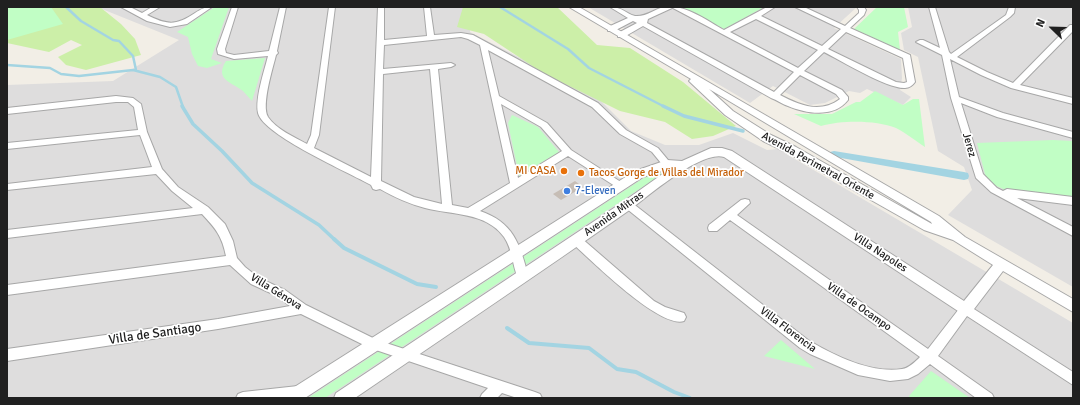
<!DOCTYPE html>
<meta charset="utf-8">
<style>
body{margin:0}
#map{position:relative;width:1080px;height:405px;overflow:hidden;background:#f2eee6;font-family:Signika,sans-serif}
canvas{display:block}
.frame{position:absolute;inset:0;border:8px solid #202020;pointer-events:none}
.north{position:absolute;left:1032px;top:8px;width:40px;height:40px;-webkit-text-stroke:3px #fff;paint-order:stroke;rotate:293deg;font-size:11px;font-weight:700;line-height:16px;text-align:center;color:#202020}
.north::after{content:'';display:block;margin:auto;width:14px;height:18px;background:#202020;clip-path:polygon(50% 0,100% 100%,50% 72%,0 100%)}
</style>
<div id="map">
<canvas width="1080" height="405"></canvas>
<div class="frame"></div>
<div class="north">N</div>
</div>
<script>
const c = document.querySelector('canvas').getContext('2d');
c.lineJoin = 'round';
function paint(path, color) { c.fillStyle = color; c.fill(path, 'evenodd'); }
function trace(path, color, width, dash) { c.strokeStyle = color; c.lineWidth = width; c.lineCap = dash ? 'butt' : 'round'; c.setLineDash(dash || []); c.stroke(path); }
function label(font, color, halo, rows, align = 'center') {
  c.font = font + ' Signika,sans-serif'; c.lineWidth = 3.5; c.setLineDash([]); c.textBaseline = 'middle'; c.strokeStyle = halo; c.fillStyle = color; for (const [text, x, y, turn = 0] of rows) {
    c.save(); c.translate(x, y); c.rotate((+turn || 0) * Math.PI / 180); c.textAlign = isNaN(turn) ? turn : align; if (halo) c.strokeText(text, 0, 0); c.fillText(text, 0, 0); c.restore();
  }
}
paint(new Path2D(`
 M97 7H472L470 32 598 98 631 131 665 145H699L733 133 767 150 778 149 1073 323V398H7V85L113 81 179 40Z
 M588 7H857L834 28 901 59 902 78 900 90 911 97 903 105 867 89 860 93 849 91 825 103 810 105 773 86 750 103Z
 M908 7H1073V287L948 215 972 190 964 167 938 151 918 57 904 50 901 33 912 27Z`), '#dedddd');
paint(new Path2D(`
 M7 7H100L121 24 135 39 141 55 86 70 66 65 58 57 82 45 71 40 49 52 7 43Z
 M463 7H557L597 45 630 48 683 82 736 126 713 136 692 139 665 122 620 111 543 73 484 34 457 27Z`), '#ccefa8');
paint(new Path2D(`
 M7 7H51L63 24 7 40Z
 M215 7H229L211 59 222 63 207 68 198 66 192 54 188 37 177 32Z
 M681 7H764L724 29Z
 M877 7H904L908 27 898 32 900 50 854 29Z
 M265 58 252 101C249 98 246 94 243 91 232 82 214 80 226 61Z
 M875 91 903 105 913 99H919L925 147C916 141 906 133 896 128 876 120 842 120 821 126L794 114H832L856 102H860Z
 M512 115 538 127 559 152 519 176 508 123Z
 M1053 140 1073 141V198L1008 191 987 182 977 143Z
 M656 170 662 174 325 398H308Z
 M781 340 815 369 764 356Z
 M931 371 970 398H909V396Z`), '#c1fec5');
trace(new Path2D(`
 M66 7 81 21 113 40 119 41 133 56 136 70
 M500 7 568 49 589 68 665 107
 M7 65 50 68 61 74 79 76 133 70 160 77 176 87 183 107`), '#a3d4e2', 2.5);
trace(new Path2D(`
 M182 106 193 124 222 151 252 183 319 225 335 240
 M663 106 684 116 743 131`), '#a3d4e2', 3.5);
trace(new Path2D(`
 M334 239 344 248 417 284 436 287
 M507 328 529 343 589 348 617 369 636 372 674 392 690 398`), '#a3d4e2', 4);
paint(new Path2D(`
 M834 151 964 172 968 173 969 176 968 179 964 180 830 156 829 154 830 152Z`), '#a3d4e2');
paint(new Path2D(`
 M575 181 583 187 561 200 553 194Z`), '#c6bdb5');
const minor = new Path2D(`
 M121 7H130L142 13 152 7H160L147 15C167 25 176 26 195 13 201 9 205 7 212 7L187 24 170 27 147 21Z
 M232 7H238L225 49 226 53 234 55 269 51 280 7H286L277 51 278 53 276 55C273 68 261 105 268 117 276 129 294 137 307 144L311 135 329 7H335L319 135 314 148 371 177 378 7H384V40L427 36 424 7H430L434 35 461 33 473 35 598 103 626 130 658 148 678 172 676 174H670L652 152 620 134 592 107 488 50 499 96 547 123 571 150 624 184 626 186 621 189 618 188 568 156 480 211C513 222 520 244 528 275L526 278 522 280 518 278C512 265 513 250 504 237 486 212 452 215 425 208 409 204 394 197 380 189L376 190 373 189 371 185C350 173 263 135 258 113 255 98 264 72 268 56L234 59 218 54 217 49ZM461 37 468 39 480 45 510 183 468 208 452 205 438 69 451 67 455 65 451 63 383 69 384 45ZM430 69 442 204 414 197 381 181 383 74ZM501 104 541 127 562 151 518 178Z
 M610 7C623 7 626 14 635 16 647 17 654 9 664 7 683 3 708 21 724 30L767 7H775L761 16 822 46 841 29 795 7H804L845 26 859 13V10L857 7H864L866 10 864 15 850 28 910 55 915 82C913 85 909 88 905 88 888 89 841 61 824 52L804 71 842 90 848 97V100C834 118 807 114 788 106 782 104 777 100 771 98L643 26 624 37H618V33L637 23 633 21 614 31H608V27L628 18ZM672 8H673L794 72 774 92 647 23 648 19ZM756 19 818 50 798 68 730 32ZM846 32 903 58 907 82 904 83 896 82 828 49ZM800 75 836 94 840 99C820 114 799 105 780 95Z
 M929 7H935L949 52 951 54 1006 15 1009 7H1015L1014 13 1010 17 957 57 987 72 1013 83 1070 25H1073V31L1020 85 1073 98V104L1011 88 981 75 950 59 959 97 1003 113 1073 132V138L997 117 961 103 983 174 997 188 1003 191 1007 189 1073 197V205L1017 198 1073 227V236L991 192 976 178 951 98 942 55 916 42 920 40H923L940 48Z
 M116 96 133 98 141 104 147 132 162 169 178 187 208 207 225 224 233 241 237 258 245 267 259 278 285 290 306 305 377 340 535 392 540 394 542 398H517L502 393 497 398H480L482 394 488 388 370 348 301 314 218 329 7 361V349L218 319 290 306 277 296 251 284 230 265 7 295V285L226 256C222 236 216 229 202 214L7 238V230L193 208 172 191 156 174 7 190V184L152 167 140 135 7 149V143L138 130 134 107 128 102H116L7 114V108Z
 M745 199 749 200 750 203 737 215 928 349 962 305 966 304 1073 372V385L967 316 938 356 992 394 994 398H976L930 364 918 374 908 379 890 381 858 375 810 354 800 348 622 205 623 202H631L808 340C833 355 872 374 902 369 909 368 915 362 920 357L730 220 717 231H709L708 228 709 225 741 200Z
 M576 236 580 237 654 301 665 307 684 313 686 317 684 321C660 329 591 260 572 243L571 240 572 237Z
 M298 386 303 388 305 392 303 396 298 398H236L238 394 243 392Z`);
const tertiary = new Path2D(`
 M569 7H579L939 216 965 237 1073 299V312L1003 271 971 313 966 315 961 313 724 157C702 150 649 195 631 209 540 273 447 335 355 398H334L336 393 623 202 671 168 643 177 305 398H283L285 393 635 171 667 160 682 161 711 148H722L732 151 964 301 993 265 953 240 924 230 788 153 763 141 725 115 691 83 689 81 691 79ZM709 89 931 222 932 224 796 147 771 135 733 111Z`);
trace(minor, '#a7a7a7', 2);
trace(tertiary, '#a7a7a7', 2);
paint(minor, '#fff');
paint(tertiary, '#fff');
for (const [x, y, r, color] of [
 [564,171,4,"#e8710a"],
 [581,173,4,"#e8710a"],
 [567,191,4,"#3f7fe0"]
]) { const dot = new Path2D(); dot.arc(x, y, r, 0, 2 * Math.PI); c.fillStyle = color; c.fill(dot); trace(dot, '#fff', 1.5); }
label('11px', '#202020', '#fff', [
 ["Jerez",969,145,74],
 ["Avenida Perimetral Oriente",818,166,29],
 ["Avenida Mitras",614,214,-35],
 ["Villa Napoles",880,253,33],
 ["Villa Génova",276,292,32],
 ["Villa de Ocampo",859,307,35],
 ["Villa Florencia",788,330,37]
]);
label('11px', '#c56008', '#fff', [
 ["MI CASA",556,171],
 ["Tacos Gorge de Villas del Mirador",589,173,"left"]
], 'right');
label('11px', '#366cbe', '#fff', [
 ["7-Eleven",575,191]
], 'left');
label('13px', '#202020', '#fff', [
 ["Villa de Santiago",155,334,-8]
]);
</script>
